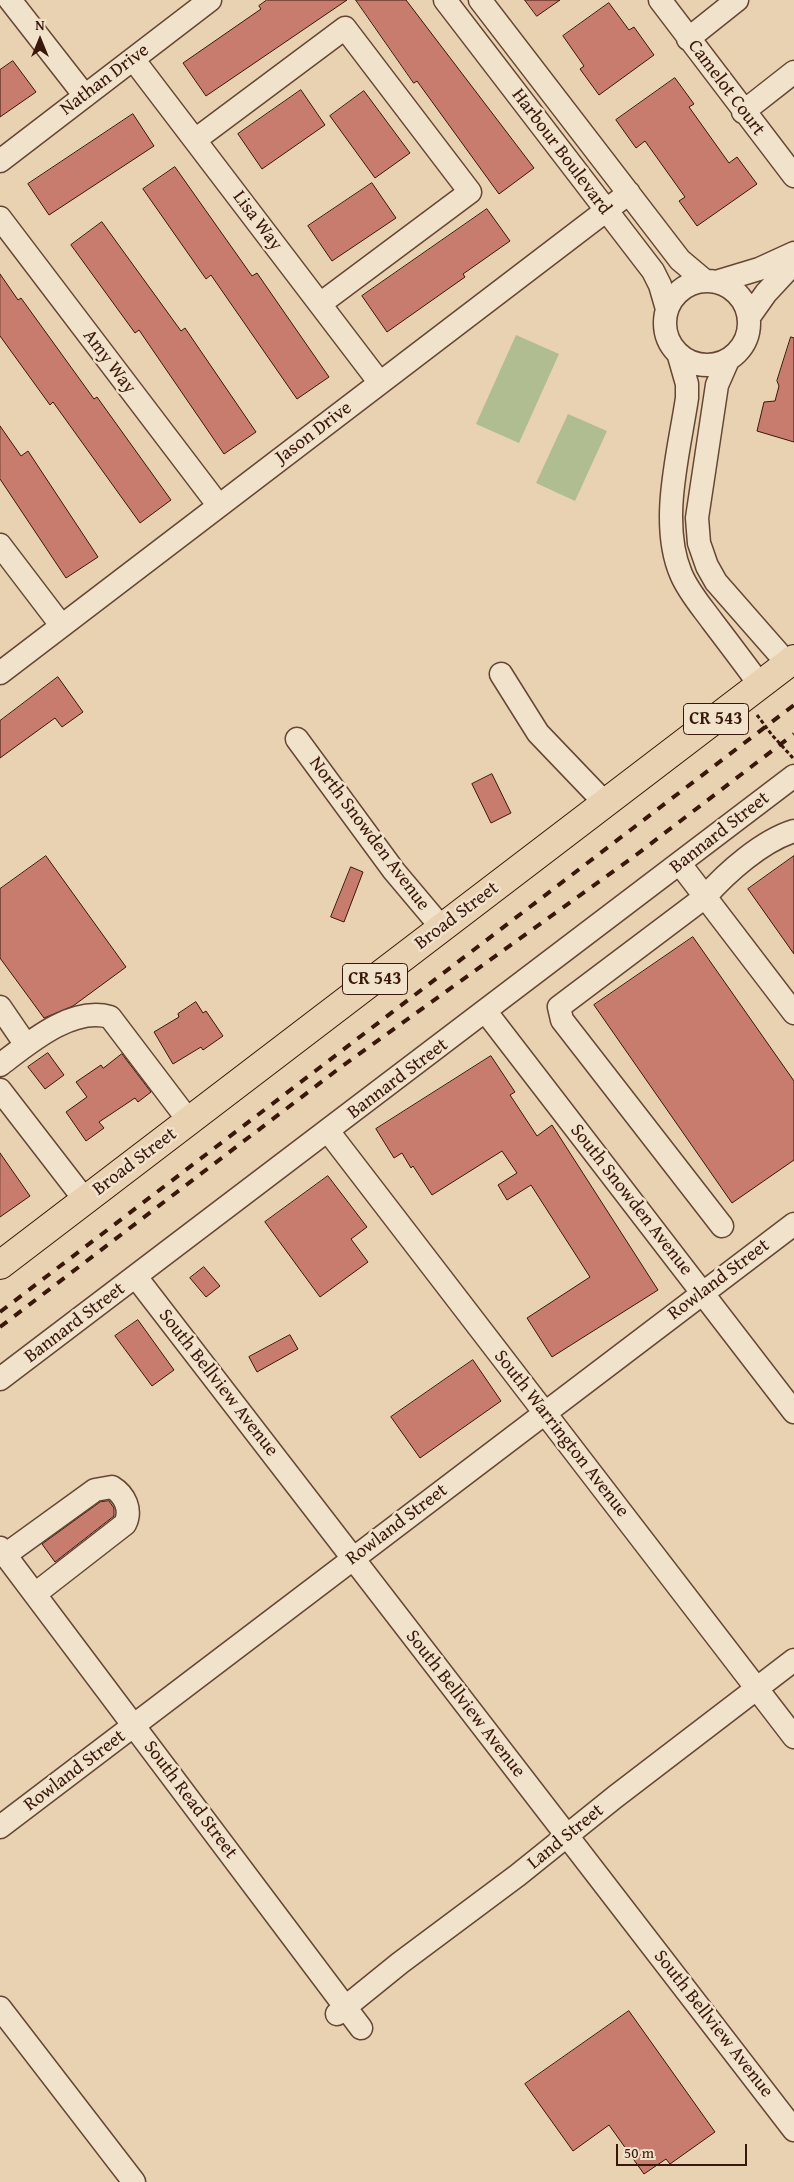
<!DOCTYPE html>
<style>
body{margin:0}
#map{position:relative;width:794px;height:2182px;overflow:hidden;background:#e9d2b1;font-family:"Gentium Book Plus",serif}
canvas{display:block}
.north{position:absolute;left:15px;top:15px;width:50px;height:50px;-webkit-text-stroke:4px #f1e2cc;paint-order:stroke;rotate:0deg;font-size:14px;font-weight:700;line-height:20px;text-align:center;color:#39170a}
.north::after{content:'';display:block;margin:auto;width:18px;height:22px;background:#39170a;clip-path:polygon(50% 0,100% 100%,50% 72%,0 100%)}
.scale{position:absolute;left:616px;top:2144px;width:131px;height:22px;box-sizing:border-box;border:2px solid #39170a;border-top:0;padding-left:6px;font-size:15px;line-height:18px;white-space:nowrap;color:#39170a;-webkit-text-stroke:4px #f1e2cc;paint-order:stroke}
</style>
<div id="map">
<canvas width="794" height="2182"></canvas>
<div class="north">N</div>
<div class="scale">50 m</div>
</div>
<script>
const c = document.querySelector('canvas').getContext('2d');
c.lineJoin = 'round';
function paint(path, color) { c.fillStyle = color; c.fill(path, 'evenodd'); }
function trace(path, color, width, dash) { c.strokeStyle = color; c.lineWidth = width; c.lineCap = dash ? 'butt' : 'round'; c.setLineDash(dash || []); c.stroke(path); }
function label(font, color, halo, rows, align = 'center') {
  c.font = font + ' "Gentium Book Plus",serif'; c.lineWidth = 5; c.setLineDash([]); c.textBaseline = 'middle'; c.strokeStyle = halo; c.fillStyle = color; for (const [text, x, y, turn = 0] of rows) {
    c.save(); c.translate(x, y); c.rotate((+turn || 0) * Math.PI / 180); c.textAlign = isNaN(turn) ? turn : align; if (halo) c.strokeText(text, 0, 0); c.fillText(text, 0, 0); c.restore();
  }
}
paint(new Path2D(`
 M516 335 559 354 519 443 476 424Z
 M568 414 607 431 575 501 536 483Z`), '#b0bd90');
const building = new Path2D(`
 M267 0H347L206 96 183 63 261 9 259 6Z
 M356 0H406L534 168 499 194 417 81 414 83Z
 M525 0H560L537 16Z
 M609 3 629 30 634 27 654 55 599 95 580 69 584 66 563 36Z
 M13 61 36 92 0 117V70Z
 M675 78 694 104 689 107 729 163 737 157 757 184 697 226 679 201 685 197 645 141 636 148 616 120Z
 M301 90 325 125 262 169 238 134Z
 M364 91 410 153 375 178 330 116Z
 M133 114 154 146 49 215 28 184Z
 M175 167 252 276 257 273 329 377 297 399 211 275 206 279 143 189Z
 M372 183 396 218 332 261 308 226Z
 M487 209 510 241 463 274 465 277 387 332 362 296Z
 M102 222 181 331 185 328 256 432 224 454 139 330 135 333 71 245Z
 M0 274 18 300 21 298 94 399 97 397 171 500 140 523 53 402 50 405 0 336Z
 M791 337 794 338V442L757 431 764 402 775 401 779 386 777 381Z
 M0 426 21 456 28 451 98 557 66 578 0 479Z
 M58 677 83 712 62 727 55 718 0 758V721Z
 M492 774 511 813 491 823 472 784Z
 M46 856 126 967 73 1006 44 1018 0 958V889Z
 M794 856V954L748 889Z
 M351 867 363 872 344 922 331 917Z
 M693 937 794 1081V1160L732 1203 594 1005Z
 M196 1002 203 1013 206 1011 223 1036 203 1050 201 1047 173 1064 154 1032 179 1017 178 1014Z
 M48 1053 64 1075 45 1089 28 1067Z
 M122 1054 151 1092 138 1102 135 1098 99 1122 104 1128 86 1141 66 1112 87 1097 76 1082 101 1065 103 1068Z
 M491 1056 515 1092 510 1095 537 1136 552 1125 658 1290 552 1357 527 1318 590 1277 531 1185 507 1200 498 1185 517 1173 502 1151 432 1195 413 1166 411 1168 402 1153 394 1158 376 1129Z
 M0 1153 30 1196 0 1217Z
 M328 1176 367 1227 351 1239 368 1262 320 1297 265 1222Z
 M204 1267 220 1286 206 1297 190 1278Z
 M138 1320 174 1370 152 1386 115 1336Z
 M290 1335 298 1349 257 1372 249 1357Z
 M473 1360 501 1401 420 1458 391 1417Z
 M109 1501 114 1508V1516L55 1562 42 1544 100 1502Z
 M629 2011 715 2132 670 2164 666 2159 644 2174 609 2125 573 2151 525 2084Z`);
paint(building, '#c87c6e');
trace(building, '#39170a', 1);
const minor = new Path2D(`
 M10 0 85 96
 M445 0 653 271 660 285 667 309
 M480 0 680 260 705 281
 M660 0 794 176
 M688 39 737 0
 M133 59 380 383
 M743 112 794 72
 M195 140 345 28 470 192 320 304
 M0 161 210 0
 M0 218 219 506
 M665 323a42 42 0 1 1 84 0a42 42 0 1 1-84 0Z
 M716 282 759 269 794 253
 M749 317 766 293 794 263
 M679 356 687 384V398C679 452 659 523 681 574 688 591 701 606 712 621 728 642 744 663 760 685
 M728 360 717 385 697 518 699 543 707 566 716 582 788 664
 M0 545 61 625
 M0 673 629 193
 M501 674 538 733 605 803
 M297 739 394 871 442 928
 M680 864 794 1013
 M0 1007 26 1045
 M486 1012 794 1412
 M0 1065C29 1043 72 1006 110 1017L189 1121
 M0 1090 85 1200
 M328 1131 794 1737
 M722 1226 562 1020 559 1007 705 897C727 872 762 841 794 831
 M136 1277 794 2130
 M0 1379 794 776
 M0 1548 361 2028
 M5 1555 95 1490 112 1487C125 1495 132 1510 125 1524L35 1594
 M0 1827 794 1224
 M0 2008 134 2182
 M337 2014 400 1963 518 1875 615 1797 794 1660`);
const major = new Path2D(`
 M0 1265 794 659`);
trace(minor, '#654634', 25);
trace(major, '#39170a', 30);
trace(new Path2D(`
 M757 715 772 735 793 758`), '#39170a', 3, [4, 2.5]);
trace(minor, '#f1e2cc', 22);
trace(major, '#e9d2b1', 28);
trace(new Path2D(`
 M0 1312 794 705
 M0 1327 341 1067 636 855 794 734`), '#39170a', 4, [9, 9]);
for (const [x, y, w] of [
 [716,719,65],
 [375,979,65]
]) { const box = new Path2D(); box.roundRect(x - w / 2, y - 15.5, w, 31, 4); c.fillStyle = '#f1e2cc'; c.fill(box); trace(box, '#39170a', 1); }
label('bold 18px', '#39170a', null, [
 ["CR 543",716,719],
 ["CR 543",375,979]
]);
label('19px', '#39170a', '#f1e2cc', [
 ["Nathan Drive",105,80,-37],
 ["Camelot Court",726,88,53],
 ["Harbour Boulevard",561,152,53],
 ["Lisa Way",257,221,53],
 ["Amy Way",109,362,53],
 ["Jason Drive",314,433,-37],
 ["Bannard Street",720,833,-38],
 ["North Snowden Avenue",369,834,53],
 ["Broad Street",457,916,-37],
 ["Bannard Street",398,1079,-37],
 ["Broad Street",135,1162,-37],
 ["South Snowden Avenue",631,1200,52],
 ["Rowland Street",719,1280,-37],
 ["Bannard Street",75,1323,-37],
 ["South Bellview Avenue",218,1383,52],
 ["South Warrington Avenue",561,1434,52],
 ["Rowland Street",397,1525,-37],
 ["South Bellview Avenue",465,1704,52],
 ["Rowland Street",75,1771,-37],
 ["South Read Street",190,1800,53],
 ["Land Street",566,1837,-39],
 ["South Bellview Avenue",713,2024,52]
]);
</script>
